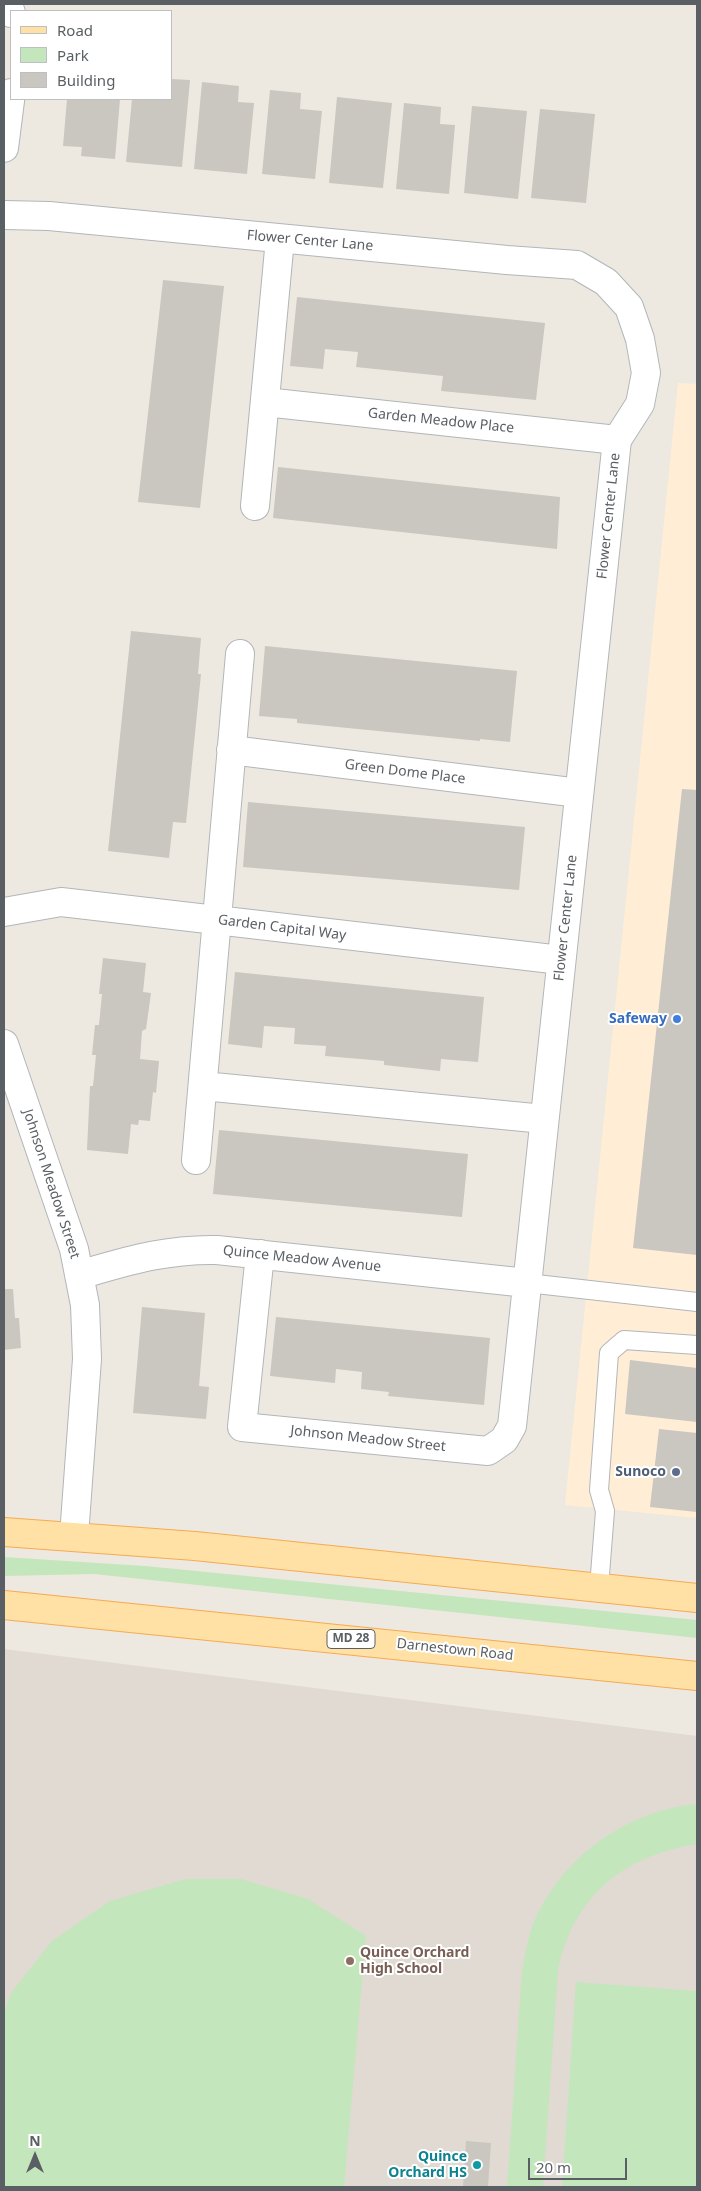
<!DOCTYPE html>
<style>
body{margin:0}
#map{position:relative;width:701px;height:2191px;overflow:hidden;background:#ede9e1;font-family:"Noto Sans",sans-serif}
canvas{display:block}
.frame{position:absolute;inset:0;border:5px solid #5a5f63;pointer-events:none}
.legend{position:absolute;left:10px;top:10px;width:162px;height:90px;box-sizing:border-box;background:#fff;border:1px solid #bdbfc1;margin:0;padding:6px 9px;list-style:none;font-size:15px;color:#5a5f63}
.legend li{display:flex;align-items:center;gap:10px;height:25px}
.legend b{width:25px;border:1px solid #bdbfc1}
.north{position:absolute;left:10px;top:2131px;width:50px;height:50px;-webkit-text-stroke:4px #fff;paint-order:stroke;rotate:0deg;font-size:14px;font-weight:700;line-height:20px;text-align:center;color:#5a5f63}
.north::after{content:'';display:block;margin:auto;width:18px;height:22px;background:#5a5f63;clip-path:polygon(50% 0,100% 100%,50% 72%,0 100%)}
.scale{position:absolute;left:528px;top:2158px;width:99px;height:22px;box-sizing:border-box;border:2px solid #5a5f63;border-top:0;padding-left:6px;font-size:15px;line-height:18px;white-space:nowrap;color:#5a5f63;-webkit-text-stroke:4px #fff;paint-order:stroke}
</style>
<div id="map">
<canvas width="701" height="2191"></canvas>
<div class="frame"></div>
<ul class="legend">
<li><b style="height:6px;background:#ffe0a5"></b>Road</li>
<li><b style="height:14px;background:#c4e6bc"></b>Park</li>
<li><b style="height:14px;background:#cac6c0"></b>Building</li>
</ul>
<div class="north">N</div>
<div class="scale">20 m</div>
</div>
<script>
const c = document.querySelector('canvas').getContext('2d');
c.lineJoin = 'round';
function paint(path, color) { c.fillStyle = color; c.fill(path, 'evenodd'); }
function trace(path, color, width, dash) { c.strokeStyle = color; c.lineWidth = width; c.lineCap = dash ? 'butt' : 'round'; c.setLineDash(dash || []); c.stroke(path); }
function label(font, color, halo, rows, align = 'center') {
  c.font = font + ' "Noto Sans",sans-serif'; c.lineWidth = 4; c.setLineDash([]); c.textBaseline = 'middle'; c.strokeStyle = halo; c.fillStyle = color; for (const [text, x, y, turn = 0] of rows) {
    c.save(); c.translate(x, y); c.rotate((+turn || 0) * Math.PI / 180); c.textAlign = isNaN(turn) ? turn : align; if (halo) c.strokeText(text, 0, 0); c.fillText(text, 0, 0); c.restore();
  }
}
paint(new Path2D(`
 M678 383 697 384V1518L565 1505Z`), '#ffeed5');
paint(new Path2D(`
 M4 1649 697 1736V2187H4Z`), '#e0dad2');
paint(new Path2D(`
 M4 1557 145 1566 697 1620V1638L94 1574 4 1576Z
 M697 1804V1844C624 1856 574 1895 558 1970L543 2187H507L522 1970C526 1950 529 1929 539 1911 570 1851 631 1810 697 1804Z
 M185 1879H241L308 1899 366 1936 344 2187H4V2013L11 1993 52 1941 110 1901Z
 M576 1982 697 1991V2187H562Z`), '#c4e6bc');
paint(new Path2D(`
 M171 79 190 80 182 167 126 162 132 99H171Z
 M202 82 239 86 238 102 254 103 247 174 194 169Z
 M270 90 301 93 300 109 322 111 315 179 262 174Z
 M337 97 392 103 383 188 329 183Z
 M67 99H120L115 159 81 156 82 147 63 146Z
 M404 103 441 107 440 124 455 125 449 194 396 189Z
 M472 106 527 111 518 199 464 193Z
 M540 109 595 114 586 203 531 198Z
 M163 280 224 286 200 508 138 502Z
 M297 297 545 323 536 400 441 391 443 376 356 367 358 352 325 349 323 369 290 366Z
 M278 467 560 497 557 549 273 518Z
 M131 631 201 638 198 674H201L186 823 173 822 169 858 108 851Z
 M265 646 517 671 510 742 480 739V741L297 723V719L259 716Z
 M682 789 697 790V1255L633 1248Z
 M248 802 525 827 519 890 243 867Z
 M103 958 146 963 143 992 151 993 146 1029 142 1031 140 1059 159 1061 156 1093 153 1092 150 1121 139 1120 138 1125 131 1124 128 1154 87 1150 90 1086H93L96 1055H92L95 1025H99L102 994H99Z
 M235 972 484 997 478 1062 441 1059 440 1071 384 1065V1061L325 1056 326 1046 294 1044 295 1028 264 1026 262 1048 228 1044Z
 M219 1130 468 1154 462 1217 213 1194Z
 M4 1289H13L15 1318H19L21 1348 4 1350Z
 M142 1307 205 1313 199 1386 209 1387 206 1419 133 1413Z
 M276 1317 490 1338 484 1405 388 1396 389 1392 361 1389 362 1372 336 1369 335 1383 270 1376Z
 M630 1360 697 1368V1422L625 1414Z
 M659 1429 697 1433V1512L650 1507Z
 M466 2141 491 2143 488 2187H463Z`), '#cac6c0');
const service = new Path2D(`
 M527 1283 697 1302
 M599 1587 605 1511 599 1490 609 1353 624 1340 697 1345`);
const minor = new Path2D(`
 M8 4 11 13
 M4 148 11 93
 M4 215 49 216 507 260 577 265 606 282 629 307 640 339 646 373 640 404 617 440 512 1426 504 1440 488 1451 242 1427 260 1254
 M265 402 617 440
 M255 506 280 239
 M231 750 579 793
 M4 912 61 902 561 960
 M4 1044 74 1249 85 1305 87 1359 74 1536
 M203 1086 544 1119
 M196 1160 240 654
 M79 1275C128 1261 165 1249 217 1250L527 1283`);
const primary = new Path2D(`
 M4 1532 195 1546 697 1598
 M4 1605 697 1676`);
trace(service, '#b2b6b9', 20);
trace(minor, '#b2b6b9', 30);
trace(primary, '#f6aa52', 30);
trace(service, '#fff', 18);
trace(minor, '#fff', 28);
trace(primary, '#ffe0a5', 28);
for (const [x, y, r, color] of [
 [677,1019,5,"#3f7fe0"],
 [676,1472,5,"#5c6f8a"],
 [350,1961,5,"#8d6e63"],
 [477,2165,5,"#0f9aa8"]
]) { const dot = new Path2D(); dot.arc(x, y, r, 0, 2 * Math.PI); c.fillStyle = color; c.fill(dot); trace(dot, '#fff', 2); }
for (const [x, y, w] of [
 [351,1639,48]
]) { const box = new Path2D(); box.roundRect(x - w / 2, y - 9.5, w, 19, 4); c.fillStyle = '#fff'; c.fill(box); trace(box, '#5a5f63', 1); }
label('bold 12px', '#5a5f63', null, [
 ["MD 28",351,1639]
]);
label('14px', '#5a5f63', '#fff', [
 ["Flower Center Lane",310,241,5],
 ["Garden Meadow Place",441,421,6],
 ["Flower Center Lane",609,516,-84],
 ["Green Dome Place",405,772,7],
 ["Flower Center Lane",566,918,-84],
 ["Garden Capital Way",282,928,7],
 ["Johnson Meadow Street",51,1184,72],
 ["Quince Meadow Avenue",302,1259,6],
 ["Johnson Meadow Street",368,1439,6],
 ["Darnestown Road",455,1650,6]
]);
label('bold 14px', '#366cbe', '#fff', [
 ["Safeway",667,1019]
], 'right');
label('bold 14px', '#4e5e75', '#fff', [
 ["Sunoco",666,1472]
], 'right');
label('bold 14px', '#785e54', '#fff', [
 ["Quince Orchard",360,1953],
 ["High School",360,1969]
], 'left');
label('bold 14px', '#0d838f', '#fff', [
 ["Quince",467,2157],
 ["Orchard HS",467,2173]
], 'right');
</script>
